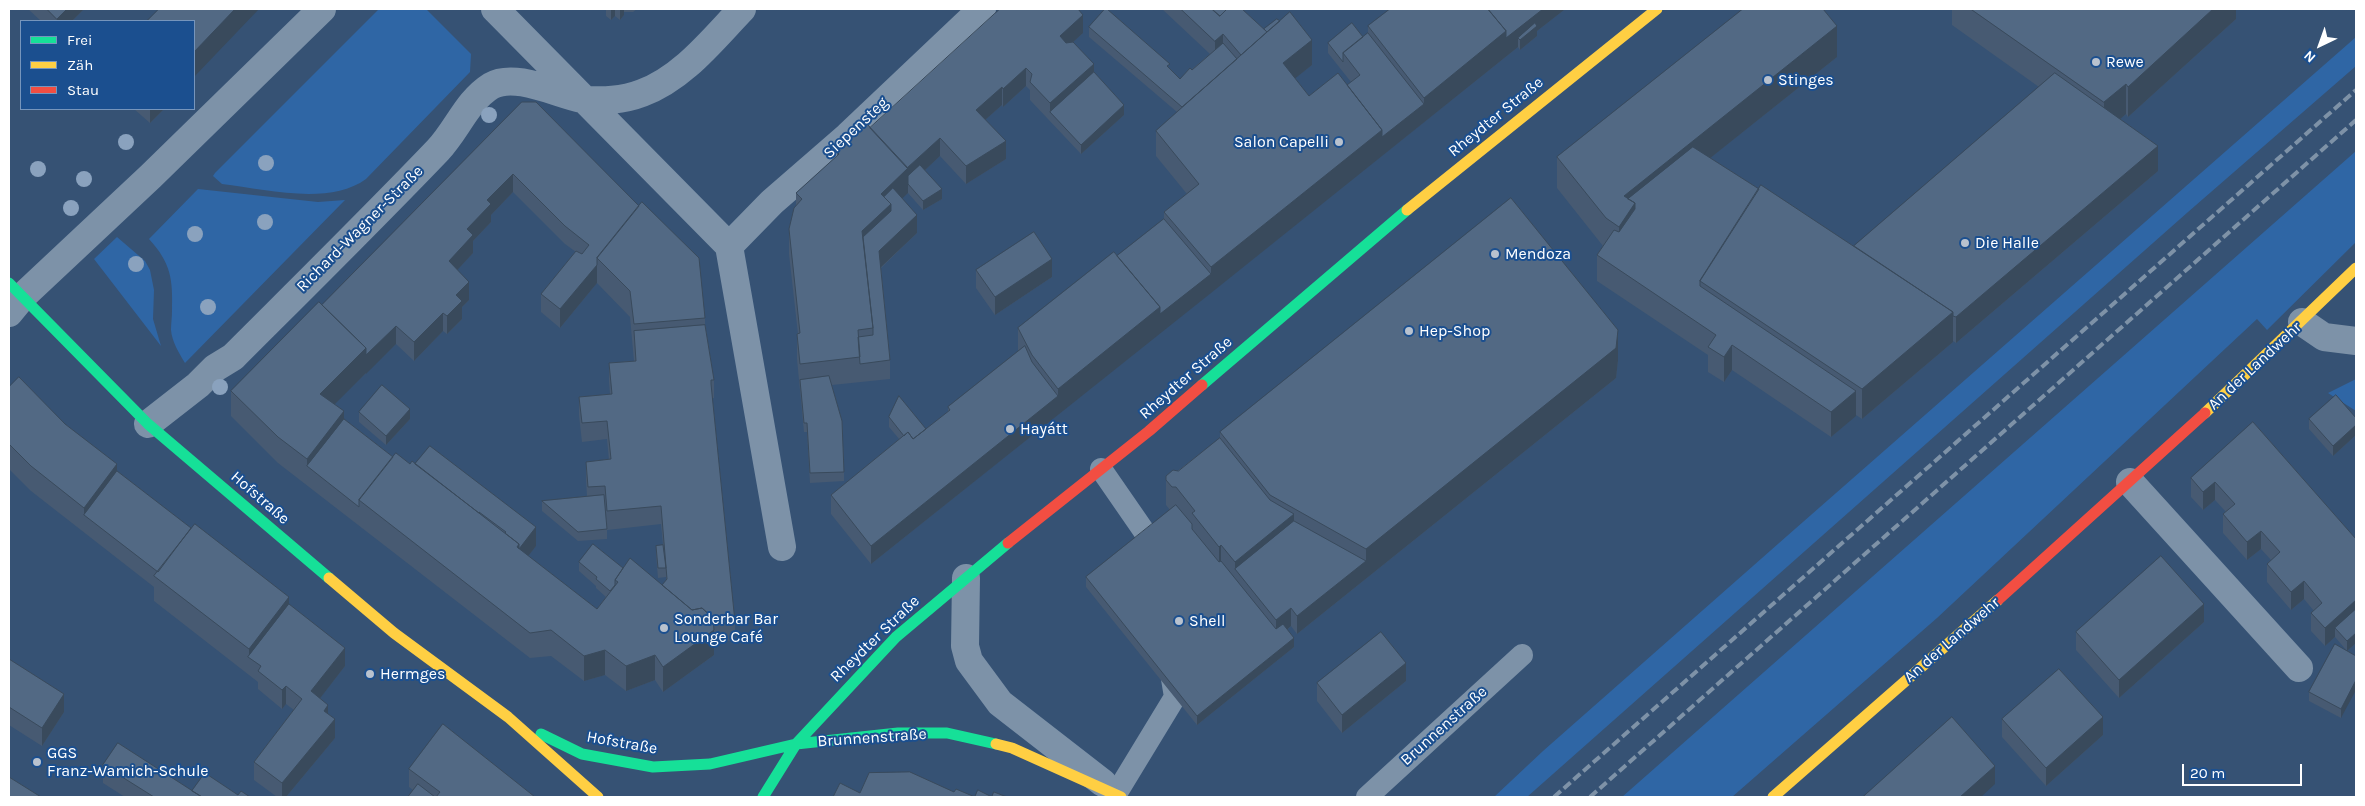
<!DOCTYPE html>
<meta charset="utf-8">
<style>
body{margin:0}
#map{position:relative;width:2365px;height:806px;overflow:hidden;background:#365274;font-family:Karla,sans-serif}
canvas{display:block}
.frame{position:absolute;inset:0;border:10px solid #fff;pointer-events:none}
.legend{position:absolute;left:20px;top:20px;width:175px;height:90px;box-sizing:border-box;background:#1b4f8f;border:1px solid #7695bc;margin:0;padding:6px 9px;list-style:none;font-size:15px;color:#fff}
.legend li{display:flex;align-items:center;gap:10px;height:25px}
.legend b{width:25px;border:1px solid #7695bc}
.north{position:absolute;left:2295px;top:20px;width:50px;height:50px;-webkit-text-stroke:4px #1b4f8f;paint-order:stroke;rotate:222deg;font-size:14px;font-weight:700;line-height:20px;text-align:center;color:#fff}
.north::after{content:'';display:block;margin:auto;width:18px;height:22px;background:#fff;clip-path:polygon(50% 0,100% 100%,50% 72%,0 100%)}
.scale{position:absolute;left:2182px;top:764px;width:120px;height:22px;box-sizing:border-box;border:2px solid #fff;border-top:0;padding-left:6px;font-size:15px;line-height:18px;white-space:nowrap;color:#fff;-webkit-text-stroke:4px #1b4f8f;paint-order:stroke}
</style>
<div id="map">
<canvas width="2365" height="806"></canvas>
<div class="frame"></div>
<ul class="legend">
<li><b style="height:6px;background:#16e098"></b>Frei</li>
<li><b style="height:6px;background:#ffcf43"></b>Zäh</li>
<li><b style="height:6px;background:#f24e42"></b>Stau</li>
</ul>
<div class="north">N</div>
<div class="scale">20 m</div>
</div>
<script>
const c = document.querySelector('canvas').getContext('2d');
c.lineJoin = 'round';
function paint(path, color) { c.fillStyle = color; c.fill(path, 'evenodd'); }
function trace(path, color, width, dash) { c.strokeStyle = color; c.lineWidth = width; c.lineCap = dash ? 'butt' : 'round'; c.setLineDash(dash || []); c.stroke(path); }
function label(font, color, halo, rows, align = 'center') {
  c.font = font + ' Karla,sans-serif'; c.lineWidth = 4; c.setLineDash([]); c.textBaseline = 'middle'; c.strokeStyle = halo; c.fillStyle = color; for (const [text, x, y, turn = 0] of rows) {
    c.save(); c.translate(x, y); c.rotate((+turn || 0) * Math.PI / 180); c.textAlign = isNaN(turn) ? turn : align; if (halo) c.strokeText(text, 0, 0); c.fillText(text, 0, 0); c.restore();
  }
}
paint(new Path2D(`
 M379 9H426L471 54 470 72 366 179C329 206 265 189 222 184L213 176 215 173Z
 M2356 37V66L2188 212 1527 797H1494L1543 751 1787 536Z
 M2356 151V242L2267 330 2257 319 1937 618 1732 797H1622Z
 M198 189 318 202 345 200 185 363C179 353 172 342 171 330 171 324 172 317 172 311 173 279 171 263 149 239Z
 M117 237 145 261 150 270 154 290 153 319 161 346 94 259Z
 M2356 379V411L2328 393Z`), '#2f66a5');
trace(new Path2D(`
 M1101 469 1148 537 1152 559
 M1116 794 1175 697 1170 667
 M1367 797 1522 655`), '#7d92a8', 22);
trace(new Path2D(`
 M495 9 729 246 782 547
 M729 246 772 202 848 136 982 9
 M9 313 23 296 151 176 322 9
 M2302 322 2324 337 2356 341
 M148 424 198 385 215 368 233 357C302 288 371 220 438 150 457 130 467 101 491 86 515 72 557 94 582 99 601 102 624 100 642 93 683 78 713 39 742 9
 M2130 482 2299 668
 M966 578 965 646 969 661 1000 703 1103 783`), '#7d92a8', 28);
trace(new Path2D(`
 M9 283 148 424 329 578
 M1202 385 1407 210
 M541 734 582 754 653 767 710 764 796 744 898 733H947L996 744
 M763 797 796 744 896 637 1008 543`), '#16e098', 11);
trace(new Path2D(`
 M1407 210 1657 9
 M2205 413 2356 268
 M329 578 394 633 508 717 598 797
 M996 744 1012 748 1121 797
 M1773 797 1998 600`), '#ffcf43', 11);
trace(new Path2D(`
 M1008 543 1149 431 1202 385
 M1998 600 2205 413`), '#f24e42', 11);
trace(new Path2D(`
 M1554 797 2356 90
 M1590 797 2356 120`), '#7e92a7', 4, [9, 4]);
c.fillStyle = '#8aa2be';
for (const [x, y] of [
 [489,115],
 [126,142],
 [266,163],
 [38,169],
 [84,179],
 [71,208],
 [265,222],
 [195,234],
 [136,264],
 [208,307],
 [220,387]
]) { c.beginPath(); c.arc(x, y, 8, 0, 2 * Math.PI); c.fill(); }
paint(new Path2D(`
 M28 9H84L72 21H41Z
 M606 9H637L633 12H624V15L620 20 615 16 611 20 606 16Z
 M1162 9H1242L1264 29 1312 65 1295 78 1309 96 1347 85 1351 82 1328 53V43L1363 37 1368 33V26L1564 9V10L1537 31V36L1520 50 1518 47 871 564 831 514V495L900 440 889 427V417L926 429 948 412V407L1018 351V328L1117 256 1164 219V212L1187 194 1156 156V131L1177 112 1089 37V27L1170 69 1180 79 1210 54Z
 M1952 9H2236V19L2128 117 2126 114 2120 119 2158 171 1956 343 1953 341V342L1862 419 1856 415 1831 437 1732 370 1724 382 1708 372V355L1597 281V255L1603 246 1557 188V157L1837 57 1710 158 1759 189 1854 246 2039 87 1952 25Z
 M1083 33 1073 42 1094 72 1124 115 1081 154 1030 100V90L1026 86 1003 107 1002 105 985 120 1006 159 966 184 940 156 925 170 942 199 923 210 908 193 902 198 917 233 881 268 890 360V379L832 385 844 472V481L810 483 807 432H804L797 359V334H798L789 254V229L796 205V193L837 156V152L870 128Z
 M522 102 705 318V325L714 380V398H712L735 622V640L714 643V655L663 692 655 680 626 691 605 675 584 681 551 656 530 658 278 463 231 416V391L322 305ZM513 192 565 244 576 252 541 294V312L560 328 597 283 630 317 634 361 609 363V382L610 394 579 397V415L582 442 607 439 609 460 586 462V480L587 496 542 501V511L578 541 607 539V530L661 524 663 545 656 546V555L658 578 666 577V575V581L662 585 623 568 579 562V571L596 586V588L606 597 597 609 528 556 536 546 410 464 393 457 344 419 334 404 396 344 414 361 443 331 447 334 462 319V307L469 300 457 270 473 253V241L491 222V215Z
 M134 109H164L150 123Z
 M976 270 1052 277 995 315 976 288Z
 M1618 360 1616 378 1297 634 1291 626 1287 630 1294 647 1197 725 1086 587V577L1170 510 1166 505V480L1220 438V432Z
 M9 387 65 424 117 471 289 604 345 666 320 698 328 714 335 738 286 797H277L254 780V762L294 710 286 704 282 709 258 689V682L154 601V587L31 491 9 469Z
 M359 412 410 419 386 445 359 422Z
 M2356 418V435L2333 456 2309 429V419Z
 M2253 422 2356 539V643L2347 651 2341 718 2309 701V692L2347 651 2335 637 2325 646 2311 631V613L2314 611 2304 599 2291 610 2267 582V564L2271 560 2261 549 2247 560 2223 533V514L2226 512 2215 500 2203 510 2191 497V478Z
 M2204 622 2119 698 2076 650V632Z
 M9 659 64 712 42 746 9 725Z
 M1406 681 1342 733 1317 701V683Z
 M2002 719 2103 735 2046 786 2002 737Z
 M103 765 192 791 238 795 250 797H125L103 783Z
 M409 769 535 797H408L413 790 409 787Z`), '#475a72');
paint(new Path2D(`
 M67 9H84L72 21H57V19Z
 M235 9H259L194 77V52Z
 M611 9H615V16L611 20Z
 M620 9H624V15L620 20Z
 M1543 9H1564V10L1537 31V36L1520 50V40L1518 38V47L1382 156V137L1424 104V98L1506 31Z
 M2213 9H2236V19L2128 117V87Z
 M1083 15V33L1060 54V36Z
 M1837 26V57L1635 218 1619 258V227L1624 196Z
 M1223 34V52L1215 59V41Z
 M1312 40V65L1283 88V63Z
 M1094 64V82L1050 112V121V103Z
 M1026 68V86L1003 107V89Z
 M2126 84V114L2104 133V102Z
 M1002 87V105L976 128V110Z
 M1124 105V115L1081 154V145Z
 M150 109H164L150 123Z
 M1382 130V156L1211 293V267Z
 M940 138V156L909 185 908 184V193L891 209V230L864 254 862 231 881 194 904 171Z
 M1006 141V159L966 184V166Z
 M2158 146V171L1956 343V317Z
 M513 174V192L491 215V222L473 241V253L449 279V261L467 229 487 200Z
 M942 189V199L923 210V201Z
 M917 215V233L879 269V251Z
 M1052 259V277L995 315V297Z
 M597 265V283L560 328V309Z
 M1211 274V293L871 564V546L1058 396V389L1160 307Z
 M469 282V300L462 307V319L447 334V316L456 295Z
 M1953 312V342L1862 419V389Z
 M443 313V331L414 361V342Z
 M396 326V344L366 374V355Z
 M1618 330V360L1616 378 1297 634V616L1366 561V549Z
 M1732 345V370L1724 382V357Z
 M366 348V373L320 419V394Z
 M1856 391V416L1831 437V412Z
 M410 409V419L386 445V436Z
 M344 411V436L307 466V459Z
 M2356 425V435L2333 456V446Z
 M117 464V489L84 515V508Z
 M2215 482V500L2203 510V492Z
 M1294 514V540L1235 569V562Z
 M536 527V546L519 568 517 547Z
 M2261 531V549L2247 560V542Z
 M1221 545V570L1219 572V547Z
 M2304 581V599L2291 610V592Z
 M289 597V623L249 657V649Z
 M2356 600V618L2335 628V637L2325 646V628Z
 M2204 604V622L2119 698V680Z
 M1291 608V626L1276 639V620Z
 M714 630V655L663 692V667Z
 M2356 633V643L2347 651V641Z
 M1294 638V647L1197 725V716Z
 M345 648V666L311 710V691Z
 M605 650V675L584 681V656Z
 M655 655V680L626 691V666Z
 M1406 663V681L1342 733V715Z
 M2356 680V690L2341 718V709Z
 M286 686V704L282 709V690Z
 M64 694V712L42 746V728Z
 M328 705V723L324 711Z
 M2103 717V735L2046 786V768Z
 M335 719V738L286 797H282V783Z
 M1995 766V784L1981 797H1960Z`), '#394a5c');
const building = new Path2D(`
 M47 9H67L57 19Z
 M159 9H235L194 52V21H147Z
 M1000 9H1078L1083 15 1060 36 1066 43 1073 42 1094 64 1050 103 1030 82 1032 74 1026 68 1003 89 1002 87 976 110 1006 141 966 166 940 138 907 168 870 128Z
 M1105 9H1107L1170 64 1167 66 1180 79 1190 68 1192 70 1223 43 1237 59 1182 107 1089 27Z
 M1181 9H1212L1220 16 1227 9H1242L1267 32 1241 55 1223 34 1215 41Z
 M1212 9H1227L1220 16Z
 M1390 9H1488L1506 31 1424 98 1368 26Z
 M1488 9H1543L1506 38V31Z
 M1743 9H1823L1837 26 1624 196 1635 203 1619 227 1606 218 1557 157Z
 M1971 9H2213L2128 87 2126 84 2104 102Z
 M1290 12 1312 40 1283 63 1309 96 1338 73 1382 130 1211 267 1164 212 1199 184 1156 131Z
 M1277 19 1280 21 1267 32 1264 29Z
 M1352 23 1363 37 1343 53V62L1328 43Z
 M1535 23 1537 26 1520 40 1518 38Z
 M1368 33 1424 104 1382 137V130L1347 85 1360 75 1343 53Z
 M1094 72 1124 105 1081 145 1050 112Z
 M2055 73 2158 146 1956 317 1953 316V312L1854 246Z
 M522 102H536L639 206 597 258V265L560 309 541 294 576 251 582 254 589 245 565 226 513 174 487 200 491 204 467 229 473 235 449 261 469 282 456 295 462 301 447 316 443 313 414 342 396 326 366 355V348L322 305Z
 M867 124 908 168 881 194 891 204 862 231 873 328 858 330 860 357 800 364 797 334 800 333 789 229 794 208 802 199 796 193 839 154 837 152Z
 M1693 147 1759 189 1700 281V286L1856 391 1831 412 1732 345 1724 357 1708 347 1716 335 1597 255 1614 230 1619 232 1635 209V203L1628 199Z
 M920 165 942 189 923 201 908 184V176Z
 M1761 185 1953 312 1862 389 1700 281Z
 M893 188 917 215 879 251 890 360 860 364 858 337 873 335V328L863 237 891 211V204L884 197Z
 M1511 198 1618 330 1616 348 1366 549 1270 495 1220 432Z
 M642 202 699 258 705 318 634 324 630 291 597 258Z
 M1164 219 1211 274 1160 314V307L1117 256Z
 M1034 232 1052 259 995 297 976 270Z
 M1114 252 1160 307 1058 389 1032 355 1018 328Z
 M319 302 366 348 320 394 344 411 307 459 278 437 231 391Z
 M705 325 714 380H711V384L735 622 714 624 713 618 702 608 692 610 662 585 667 579 661 506 607 511 605 486 588 487 586 462 611 459 607 421 582 423 579 397 612 394 609 363 636 361 634 331Z
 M1025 346 1032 362 1058 396 871 546 831 495 908 432 913 439 950 410 948 407Z
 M829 376 842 421 844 472 810 473 807 423H804L800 380Z
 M19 377 65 424 117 464 84 508 31 466 9 444V387Z
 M382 385 410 409 386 436 359 412Z
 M2336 395 2356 418V425L2333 446 2309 419Z
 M899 396 926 429 913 439 908 432 904 436 889 417Z
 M344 419 393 457 359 500V507L307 466Z
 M2253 422 2356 539V600L2325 628 2311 613 2322 603 2304 581 2291 592 2267 564 2280 552 2261 531 2247 542 2223 514 2235 504 2215 482 2203 492 2191 478Z
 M1220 438 1270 500 1294 514 1235 562 1221 545 1219 547 1192 513 1195 511 1176 487H1172L1166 480V476L1173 470 1178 471Z
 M430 446 536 527 519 549V544L505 533 506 532 479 512V513L415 464Z
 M396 453 410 464 412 461 502 531 519 544 517 547 597 609 618 582 615 580 630 558 692 610 702 608 713 618 714 630 663 667 655 655 626 666 605 650 584 656 551 630 530 633 359 500Z
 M117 471 191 528 158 572 84 515Z
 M604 495 607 529 578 532 542 501Z
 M1176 505 1192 524V529L1219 562 1221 561 1276 629 1283 624 1294 638 1197 716 1086 577Z
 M1294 521 1366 561 1297 616 1291 608 1276 620 1235 569Z
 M195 524 289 597 249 649 154 576Z
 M593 544 623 568 615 580V585L610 591 596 579 597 577 579 562Z
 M663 545 666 568H658L656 546Z
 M2161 556 2204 604 2119 680 2076 632Z
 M289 604 345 648 311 691 328 705 324 711 335 719 282 783 254 762 302 699 286 686 282 690 258 671 261 666 248 657Z
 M2356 609V633L2347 641 2335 628Z
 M1381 632 1406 663 1342 715 1317 683Z
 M2335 644 2356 656V680L2341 709 2309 692Z
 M9 659 64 694 42 728 9 707Z
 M2059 669 2103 717 2046 768 2002 719Z
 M1952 717 1995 766 1960 797H1863Z
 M443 724 535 797H436L440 792 409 769Z
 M118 743 202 797H154L103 765Z
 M910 772 954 792 956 789 975 797H833L840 783 860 793 869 773Z
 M205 773 238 795 241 791 250 797H202L192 791Z
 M9 777 41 797H9Z
 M418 784 435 797H408Z
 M978 790 992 797H975Z
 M994 792 1007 797H992Z`);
paint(building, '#526984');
trace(building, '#394a5c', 1);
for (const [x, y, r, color] of [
 [2096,62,5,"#b9c2ce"],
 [1768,80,5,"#b9c2ce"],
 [1339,142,5,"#b9c2ce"],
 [1965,243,5,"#b9c2ce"],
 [1495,254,5,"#b9c2ce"],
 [1409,331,5,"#b9c2ce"],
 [1010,429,5,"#b9c2ce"],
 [1179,621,5,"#b9c2ce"],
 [664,628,5,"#b9c2ce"],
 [370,674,5,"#b9c2ce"],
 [37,762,5,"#b9c2ce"]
]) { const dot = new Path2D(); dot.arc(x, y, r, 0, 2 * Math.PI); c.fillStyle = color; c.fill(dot); trace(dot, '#1b4f8f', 2); }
label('16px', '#fff', '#1b4f8f', [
 ["Rewe",2106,62],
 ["Stinges",1778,80],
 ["Salon Capelli",1329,142,"right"],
 ["Die Halle",1975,243],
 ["Mendoza",1505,254],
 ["Hep-Shop",1419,331],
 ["Hayátt",1020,429],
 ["Sonderbar Bar",674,619],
 ["Lounge Café",674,637],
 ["Shell",1189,621],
 ["Hermges",380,674],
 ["GGS",47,753],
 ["Franz-Wamich-Schule",47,771]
], 'left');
label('16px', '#fff', '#1b4f8f', [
 ["Rheydter Straße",1496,117,-39],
 ["Siepensteg",856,128,-43],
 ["Richard-Wagner-Straße",360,229,-45],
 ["An der Landwehr",2255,366,-43],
 ["Rheydter Straße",1186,378,-41],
 ["Hofstraße",260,498,41],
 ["Rheydter Straße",875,639,-44],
 ["An der Landwehr",1952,640,-41],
 ["Brunnenstraße",1444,726,-42],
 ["Brunnenstraße",872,738,-4],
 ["Hofstraße",622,743,10]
]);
</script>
